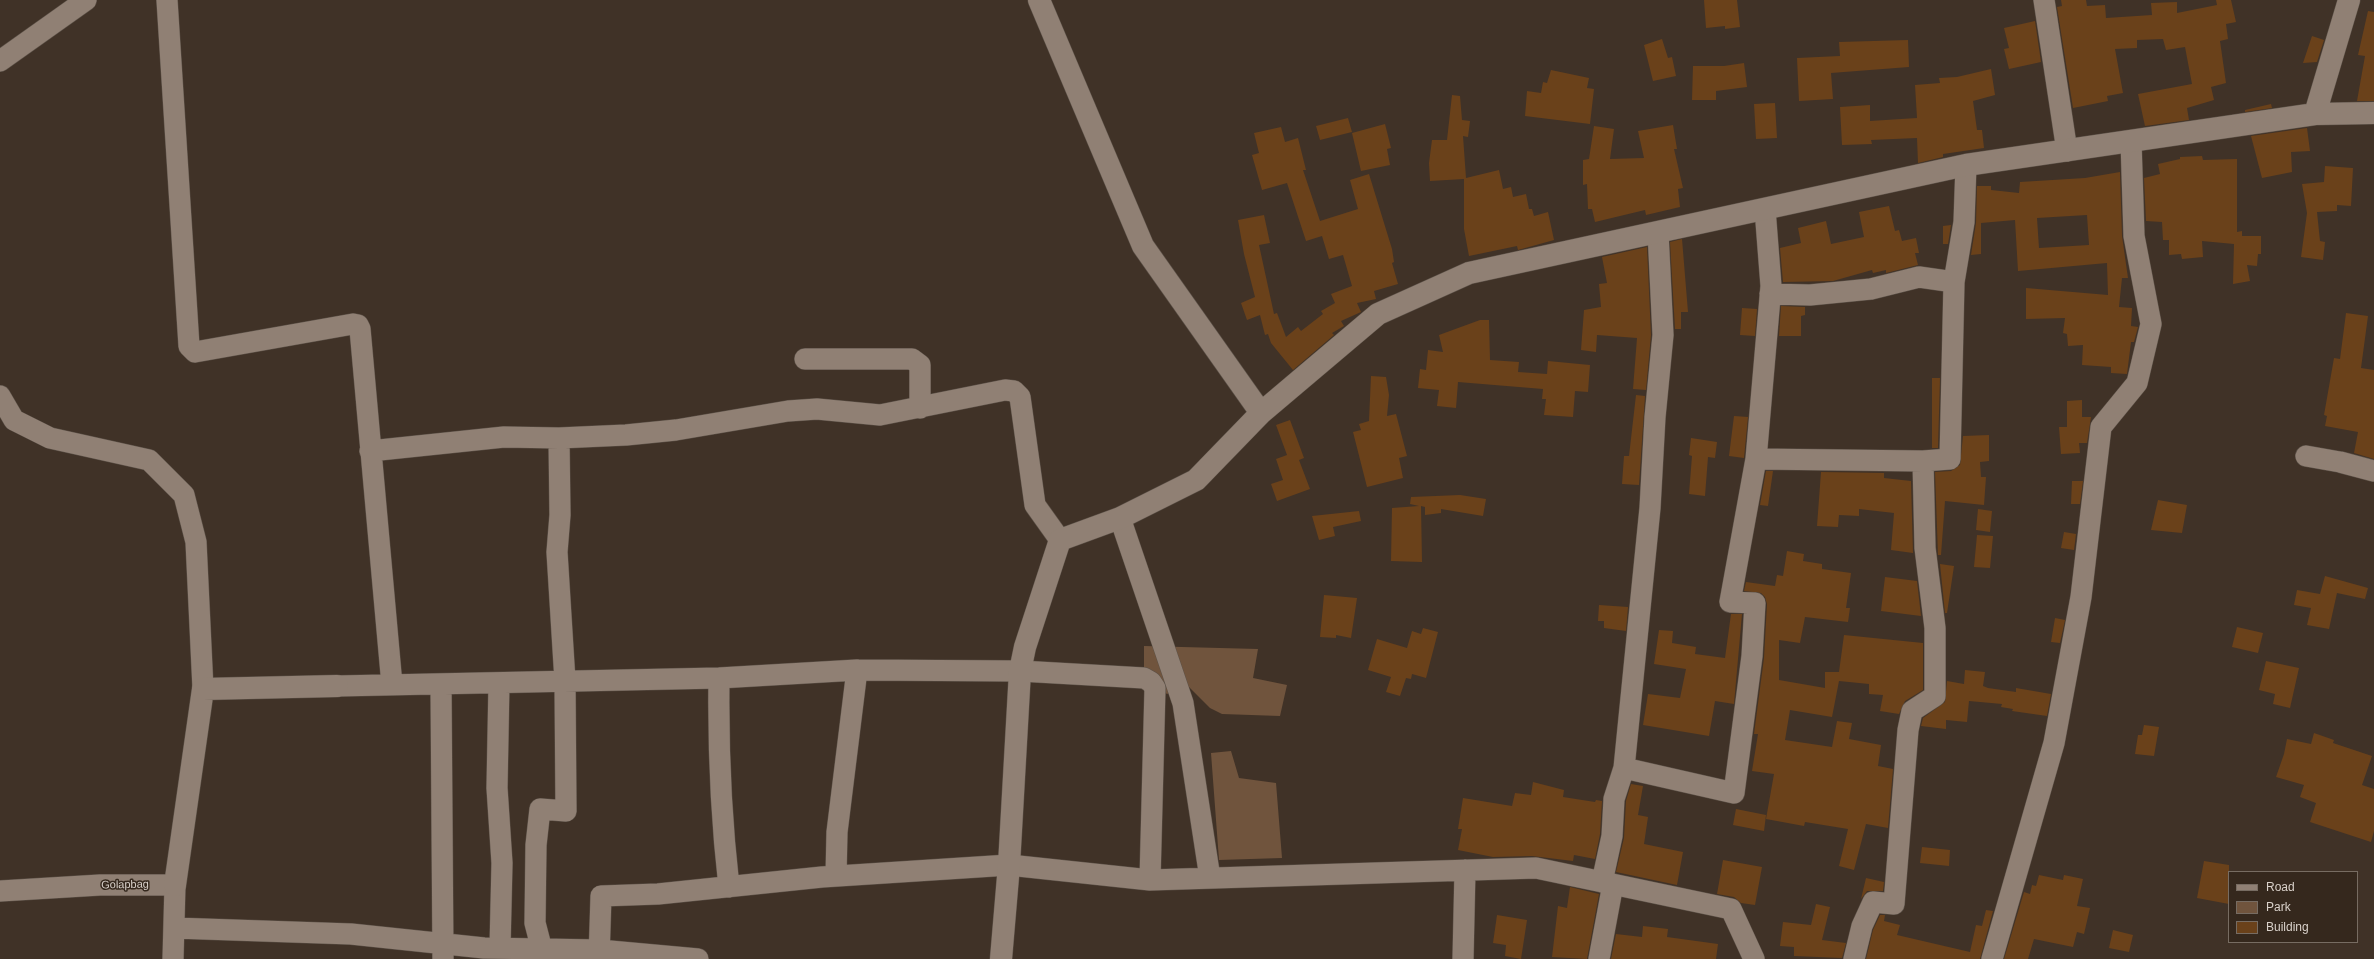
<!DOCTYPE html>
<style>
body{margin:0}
#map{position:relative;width:2374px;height:959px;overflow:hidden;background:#403227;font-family:Arial,sans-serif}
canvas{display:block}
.legend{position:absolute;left:2228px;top:871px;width:130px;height:72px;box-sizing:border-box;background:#35281d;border:1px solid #776c62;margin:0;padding:5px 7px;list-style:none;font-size:12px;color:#d9d1ca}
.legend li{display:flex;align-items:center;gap:8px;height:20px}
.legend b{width:20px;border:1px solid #776c62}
</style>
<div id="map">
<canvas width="2374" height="959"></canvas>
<ul class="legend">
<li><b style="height:5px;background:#908074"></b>Road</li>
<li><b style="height:11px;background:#70543d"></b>Park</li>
<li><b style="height:11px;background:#6a411a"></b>Building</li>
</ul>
</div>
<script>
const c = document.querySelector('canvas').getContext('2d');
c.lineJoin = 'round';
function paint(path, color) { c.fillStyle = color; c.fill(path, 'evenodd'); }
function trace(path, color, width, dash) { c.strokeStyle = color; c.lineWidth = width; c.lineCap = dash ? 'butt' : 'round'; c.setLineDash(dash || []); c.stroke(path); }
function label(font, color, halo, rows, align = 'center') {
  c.font = font + ' Arial,sans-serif'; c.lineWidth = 3; c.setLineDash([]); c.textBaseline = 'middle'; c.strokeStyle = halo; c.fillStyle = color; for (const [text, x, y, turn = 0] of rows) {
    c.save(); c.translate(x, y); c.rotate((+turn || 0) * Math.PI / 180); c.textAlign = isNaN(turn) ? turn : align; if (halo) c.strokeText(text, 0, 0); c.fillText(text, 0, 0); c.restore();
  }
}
paint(new Path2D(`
 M1144 646 1258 649 1253 678 1287 685 1280 716 1222 714 1210 708 1187 685 1167 694 1144 678Z
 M1231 751 1239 778 1276 783 1282 858 1219 860 1211 753Z`), '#70543d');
paint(new Path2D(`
 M1704 0H1737L1740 27 1725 29V26L1706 28Z
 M2061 0H2086L2087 6 2105 5 2106 18 2152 15 2151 3 2177 2V13L2217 5 2216 0H2231L2236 22 2226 24 2228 39 2220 41 2226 83 2211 87 2214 100 2187 108 2189 120 2145 126 2138 94 2192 84 2185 47 2166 50 2163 39 2137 40V48L2115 49 2123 93 2107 96 2108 101 2073 108 2057 7 2062 6Z
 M2368 11 2374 12V101H2357L2365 56 2358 55Z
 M2035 21 2041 62 2009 69 2004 49 2009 48 2004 28Z
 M2312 36 2324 40 2317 62 2303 63Z
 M1662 39 1668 58 1672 57 1676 76 1653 81 1644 45Z
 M1908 40 1909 67 1831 73 1833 99 1799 101 1797 58 1840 56 1839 42Z
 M1744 63 1747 87 1716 91V100H1692L1693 66H1724Z
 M1991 69 1995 95 1973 101 1977 130H1982L1984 148 1943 154V157L1918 163 1917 138 1871 140 1872 144 1842 145 1840 107 1870 105V121L1917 118 1915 85 1940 83 1939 78 1957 77Z
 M1551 70 1589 78 1587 88 1594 89 1590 124 1525 116 1527 91 1541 93 1543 82 1547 83Z
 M1452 95 1460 96 1462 120 1470 121 1468 137 1463 136 1466 178 1499 170 1503 189 1511 187 1513 197 1526 194 1529 209H1532L1534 216 1548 212 1554 240 1518 250 1517 246 1469 256 1464 229V179L1430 181 1429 163 1432 140H1447Z
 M1775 103 1777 138 1756 139 1754 104Z
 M2271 104 2272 108 2245 112V110Z
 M1348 118 1352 132 1320 140 1316 126Z
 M1385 124 1391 148 1387 149 1390 165 1361 171 1352 133Z
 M1673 125 1677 149H1674L1683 188 1678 189 1680 207 1646 215 1645 210 1595 222 1592 209H1588L1587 184 1583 185V160L1589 159 1594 126 1614 129 1610 159 1644 158 1638 131Z
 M1281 127 1285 142 1298 138 1306 170H1303L1320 221 1358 209 1350 180 1369 174 1392 249 1394 262 1392 263 1398 284 1374 291 1376 299 1357 303 1361 312 1341 321 1344 326 1332 333 1334 335 1293 370 1271 343 1268 334 1265 335 1260 315 1247 320 1241 303 1255 297 1244 254 1238 220 1264 215 1270 243 1259 245 1274 314 1277 313 1286 337 1298 327 1301 331 1323 314 1321 311 1335 303 1331 294 1352 286 1343 255 1329 259 1322 236 1306 241 1287 183 1262 190 1252 155 1259 153 1254 133Z
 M2307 128 2310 151 2291 152 2292 172 2262 178 2251 136Z
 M2202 156 2203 160 2237 159V232L2242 231V236H2261V254H2258L2257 266 2247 265 2250 281 2233 284 2234 244 2202 241 2203 257 2182 259 2181 254 2169 255V240H2163L2162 222 2146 221 2144 178 2160 174 2158 164 2180 159V157Z
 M2325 166 2353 168 2351 206 2337 205V211L2317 212 2320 241 2325 242 2323 260 2301 257 2307 213 2302 184 2324 182Z
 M2120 172 2122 236 2128 278H2122L2119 307 2132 308 2131 326 2138 327 2134 342H2131L2127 374 2111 373V367L2082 365 2083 345 2068 346 2067 334 2063 333 2065 318 2026 319V288L2108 295 2107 263 2018 271 2015 220 1981 223V254L1971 255 1976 223 1977 186H1991V190L2019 193 2020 182 2085 178ZM2087 215 2089 245 2039 248 2037 218Z
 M1889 206 1895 231 1899 230 1902 241 1916 238 1919 253H1915L1918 265 1886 273V270L1873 273 1872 270 1833 281 1783 282 1780 248 1801 243 1798 228 1826 221 1831 244 1864 237 1859 212Z
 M1951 225 1948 244H1943V226Z
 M1682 239 1688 312H1681V329H1675L1670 242Z
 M1647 247 1651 335 1646 390 1633 389 1637 338 1597 335 1596 352 1581 350 1584 310 1601 307 1599 284 1607 283 1602 257Z
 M1781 306 1805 307V315L1801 316V336H1779Z
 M1742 308 1757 309 1755 336 1740 335Z
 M2346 313 2368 316 2361 368 2374 370V459L2354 453 2358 432 2325 426 2327 416 2324 415 2334 358 2340 359Z
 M1480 320H1489L1490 360 1519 362 1518 372 1547 374 1548 361 1590 365 1588 392 1575 391 1573 417 1544 415 1546 399H1542L1543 389 1458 382 1456 408 1437 406 1439 390 1418 388 1420 369 1426 370 1428 350 1443 352 1439 335Z
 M1371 376 1386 377 1389 395 1387 416 1396 414 1407 456 1399 458 1403 478 1367 487 1353 432 1361 430 1359 424 1369 421Z
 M1932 378H1940L1938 448H1932Z
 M1636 395 1645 396 1639 485 1622 484 1624 456H1629Z
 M2082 400V417H2091L2087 443H2079L2080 453 2061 454 2059 427H2067V401Z
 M1734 416 1748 417 1744 458 1729 456Z
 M1290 420 1304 458 1299 460 1310 489 1277 501 1271 484 1283 480 1276 459 1287 455 1276 425Z
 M1989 435V461L1980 462 1981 477H1986L1984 505 1945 501 1941 555H1938L1935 472 1951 471 1960 465 1963 436Z
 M1691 438 1717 442 1715 458 1708 457 1705 496 1689 494 1692 456 1689 455Z
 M1766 471H1773L1768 506 1760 505Z
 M1821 472 1884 473V478L1911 481 1913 553 1891 550 1894 513 1859 509V516L1839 515 1838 527 1817 526Z
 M2072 481H2083L2080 504H2071Z
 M1460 495 1486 499 1483 516 1441 509V513L1425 515V507L1421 506 1422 562 1391 561 1392 508 1419 506 1410 504 1411 497Z
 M2158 500 2187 505 2182 533 2151 530Z
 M1978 509 1992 511 1990 532 1976 530Z
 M1359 511 1361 521 1333 527 1335 536 1319 540 1312 516Z
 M2064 532 2076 534 2074 550 2061 548Z
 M1977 535 1993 536 1990 568 1974 567Z
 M1787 551 1804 554 1803 561 1822 564V569L1851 573 1846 608H1850L1848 622 1805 617 1800 643 1779 640V680L1825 688V672H1839L1844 635 1923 643V690L1905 701 1899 714 1880 711 1883 695 1869 694V684L1839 681 1832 717 1790 710 1785 740 1832 747 1837 721 1852 723 1849 739 1881 745 1878 766 1893 769 1888 828 1866 824 1854 870 1839 866 1848 829 1805 822 1804 826 1766 819 1774 774 1752 771 1758 734H1754L1764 658 1767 604 1765 597 1761 593 1744 591 1746 582 1775 586 1777 575 1783 576Z
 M1940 564 1954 566 1947 613H1945Z
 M2325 576 2368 588 2365 599 2337 593 2329 629 2307 625 2311 608 2294 605 2297 590 2320 594Z
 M1885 577 1917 581 1921 616 1881 611Z
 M1324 595 1357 598 1351 638 1336 635V638L1320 637Z
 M1599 605 1628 607 1626 631 1604 628V621H1598Z
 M1731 614H1742L1734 704 1715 701 1709 736 1643 725 1648 694 1680 698 1686 669 1654 664 1659 630 1673 631 1672 643 1696 647 1695 654 1725 658Z
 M2055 618 2065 620 2060 643 2051 642Z
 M2237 627 2263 633 2258 653 2232 647Z
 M1423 628 1438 632 1426 678 1412 674 1411 679 1406 678 1400 696 1386 692 1391 677 1368 670 1377 639 1407 648 1412 631 1421 634Z
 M2266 661 2299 668 2290 708 2273 704 2275 694 2259 690Z
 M1965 670 1985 672 1983 686 1988 688 2016 692V688L2051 694 2047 716 2012 711 2013 709 2001 707 2002 704 1969 701 1967 722 1946 720V729L1921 726 1923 718 1945 702 1947 681 1964 684Z
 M2144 725 2159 727 2154 756 2135 754 2138 735H2142Z
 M2314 733 2334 740 2333 743 2372 756 2362 785 2374 789V831L2371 842 2310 822 2316 803 2300 797 2304 785 2276 777 2284 754 2287 739 2311 744Z
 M1533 782 1564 790 1563 797 1595 802 1596 800 1602 801 1600 834 1595 859 1574 855 1573 861 1532 856 1493 857 1458 850 1462 829H1458L1463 798 1512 806 1515 793 1531 795Z
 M1631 784 1643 786 1638 815 1648 817 1644 844 1683 852 1677 885 1616 872 1624 838 1626 801Z
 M1736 809 1766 815 1764 831 1733 825Z
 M1922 847 1950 850 1949 866 1920 863Z
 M1723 860 1762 867 1755 905 1741 903 1734 897 1717 894Z
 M2204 861 2229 865V904L2197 898Z
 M2039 875 2063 880 2064 875 2083 879 2077 906 2090 908 2084 934 2077 932 2073 947 2034 939 2028 959H2004L2024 892 2030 894 2032 885 2036 886Z
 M1866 878 1884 882 1883 891H1867L1861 899Z
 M1570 887 1599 894 1587 959 1552 957 1558 906 1567 908Z
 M1816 904 1830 907 1822 940 1846 943 1842 958 1794 956V947L1780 946 1783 922 1811 925Z
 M1986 910 1993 911 1980 959H1866L1873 930 1880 915H1885L1884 921 1900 925 1897 935 1970 952 1976 925 1982 926Z
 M1497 915 1527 920 1521 959 1505 956 1506 945 1493 943Z
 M1643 926 1668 929 1667 937 1718 944 1716 959H1611L1616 934 1642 937Z
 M2113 930 2133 935 2129 952 2109 948Z`), '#6a411a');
const minor = new Path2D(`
 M167 0 189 346 195 352 353 324 358 325 360 329 392 685
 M2044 0 2067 151
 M0 61 86 0
 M1770 294 1810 295 1871 289 1919 277 1954 282 1964 222 1966 165
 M805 359H912L920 365V408
 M0 396 14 420 50 438 149 460 184 495 196 542 203 689
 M370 451 504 437 559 438 626 435 676 430 788 411 817 409 880 415 1005 390 1014 391 1020 397 1035 505 1060 540
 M2306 456 2340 462 2374 471
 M1756 459 1923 461 1925 548 1935 628V696L1912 711 1908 730 1894 904 1873 902 1862 926 1854 959
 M1923 461 1950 459 1954 282
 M1120 518 1183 703 1210 878
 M719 678C718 748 721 817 729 887
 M499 683 497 788 502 863 500 948
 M441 684 443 959
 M337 686 719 678 857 670 1020 671 1144 678 1151 682 1155 688 1150 880 1536 868 1731 909 1754 959
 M1624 768 1650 508 1655 417 1663 335 1658 232
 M836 876 837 832 857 670
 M1602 882 1612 836 1614 799 1624 768 1734 793 1752 656 1755 603 1730 602 1756 459 1771 286 1765 209
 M0 891 100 885H175L173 959
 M174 928 351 934 484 948 599 950 698 959
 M542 950 535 923 536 845 540 809 566 811 565 681 557 552 560 515 559 438
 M599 959 601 896 658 894 822 877 1009 865 1150 880
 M1463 959 1465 870
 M1599 959 1613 884
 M1992 959 2054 743 2081 597 2101 427 2137 383 2151 324 2134 236 2131 141`);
const tertiary = new Path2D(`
 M2315 114 2374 113
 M1261 413 1378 314 1469 273 1966 165 2315 114 2349 0
 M175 885 203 689 337 686
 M1001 959 1009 865 1020 671 1025 647 1060 540 1120 518 1196 480 1261 413 1143 246 1039 0`);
trace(minor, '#5c5148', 22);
trace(tertiary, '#5c5148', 23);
trace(minor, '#908074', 21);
trace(tertiary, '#908074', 22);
label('11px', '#d9d1ca', '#35281d', [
 ["Golapbag",125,885,-1]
]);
</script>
